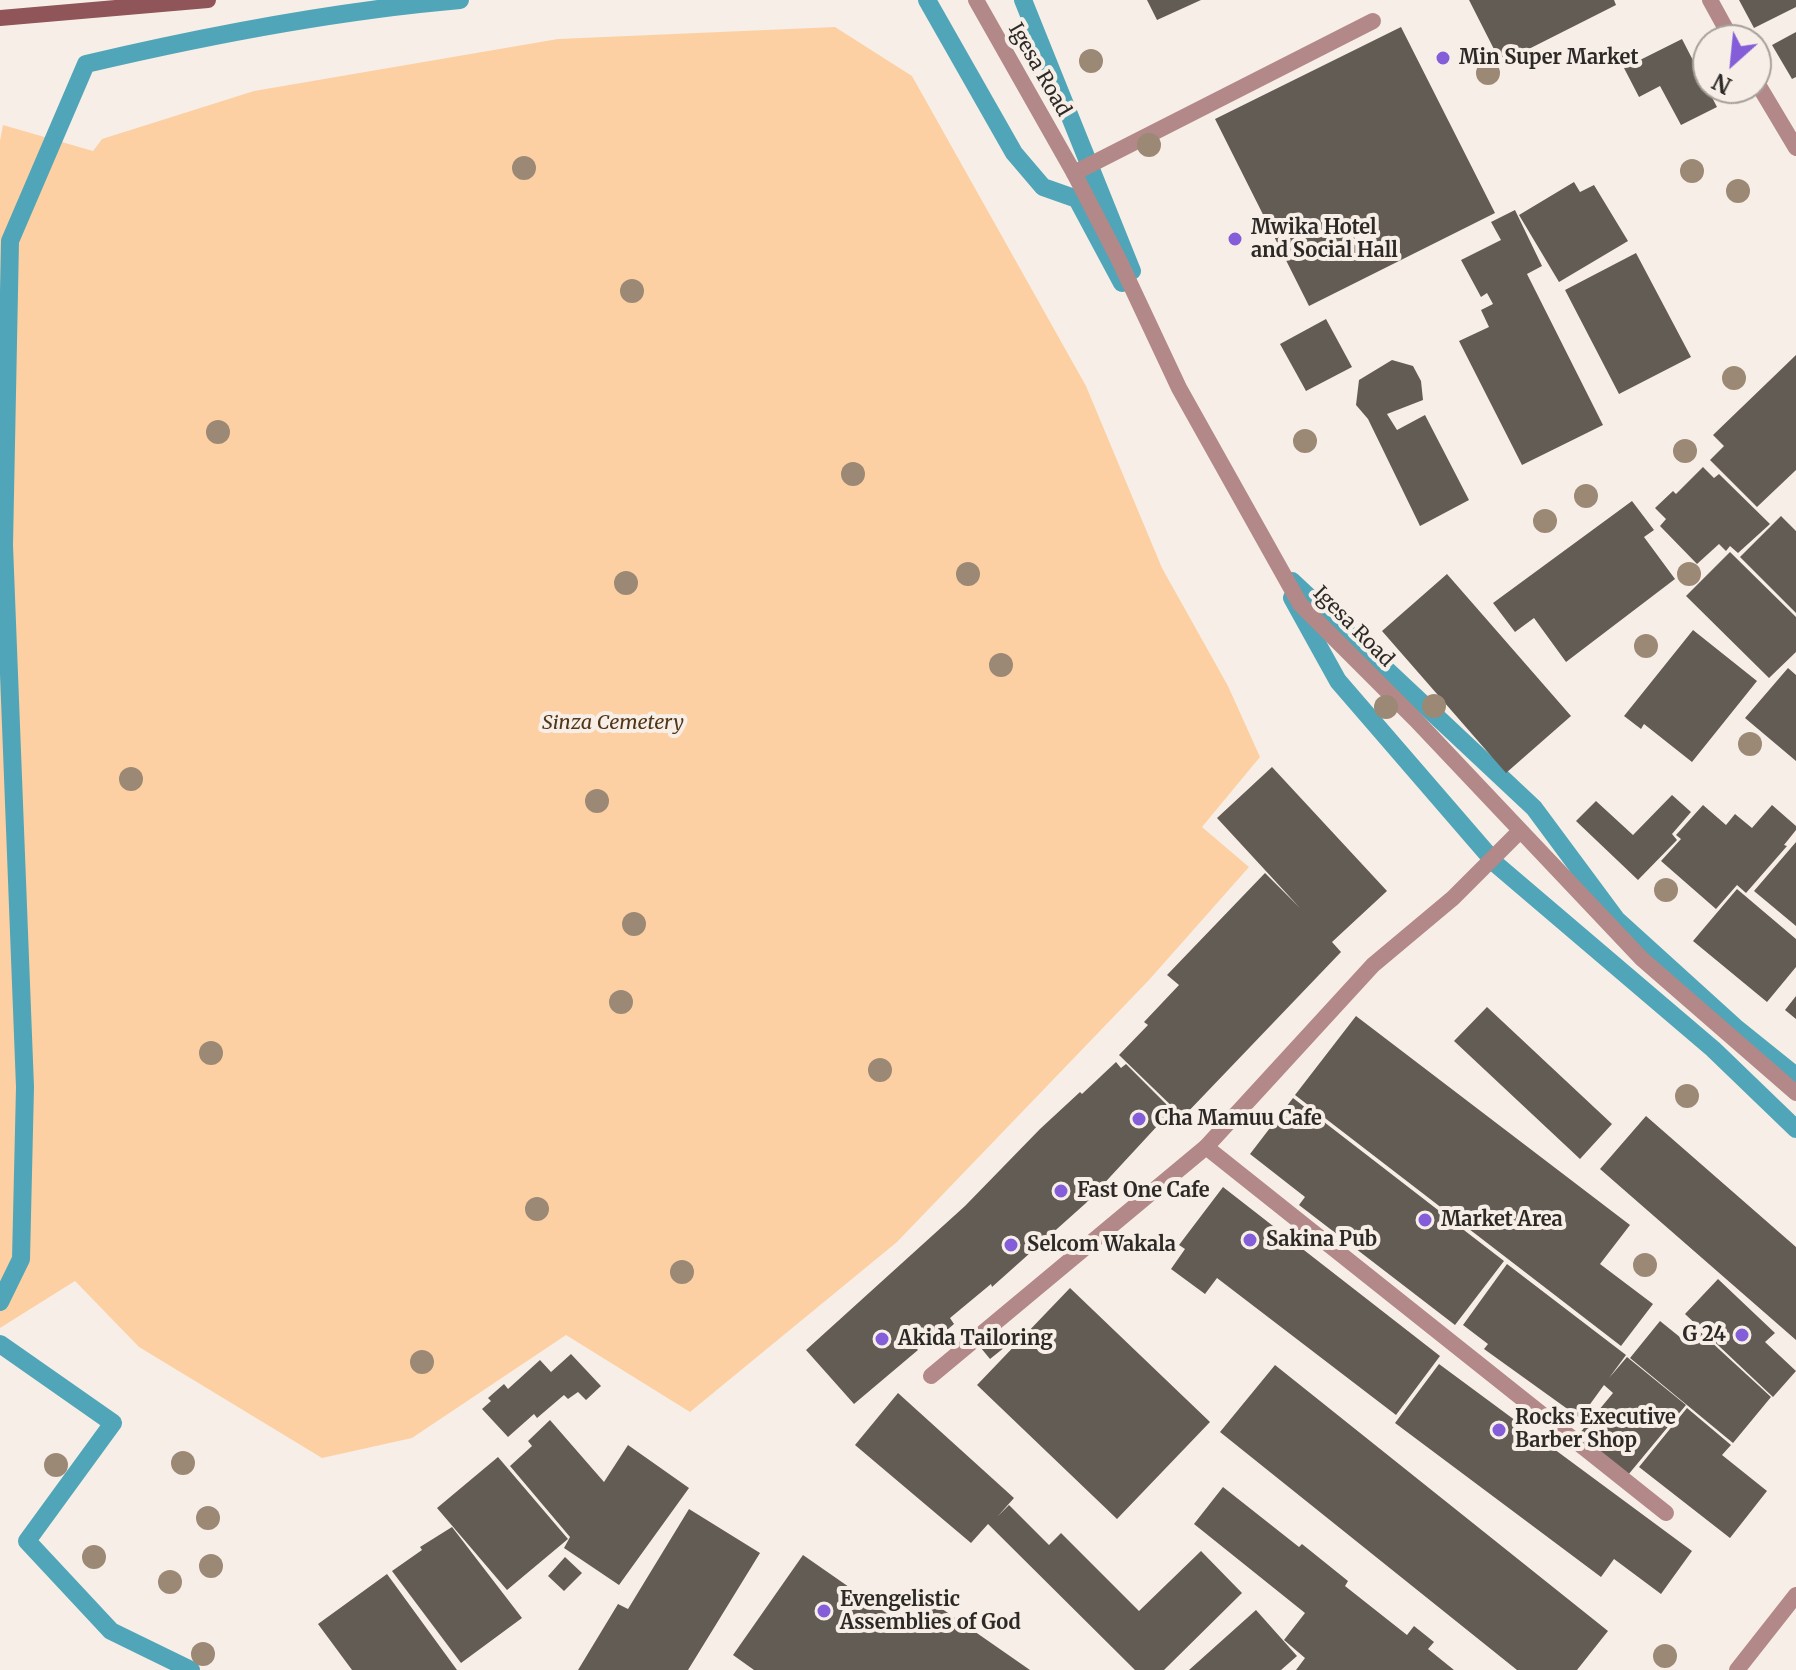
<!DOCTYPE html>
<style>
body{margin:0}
#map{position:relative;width:1796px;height:1670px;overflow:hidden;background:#f7efe7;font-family:Merriweather,serif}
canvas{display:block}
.north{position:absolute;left:1692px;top:24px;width:80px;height:80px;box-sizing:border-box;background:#f7efe7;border:2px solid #a6a09a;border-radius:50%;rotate:207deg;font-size:22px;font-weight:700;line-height:32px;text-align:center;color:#2c2926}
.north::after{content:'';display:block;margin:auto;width:28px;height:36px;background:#835ed8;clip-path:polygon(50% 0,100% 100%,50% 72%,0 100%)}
</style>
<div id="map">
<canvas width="1796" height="1670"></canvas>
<div class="north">N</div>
</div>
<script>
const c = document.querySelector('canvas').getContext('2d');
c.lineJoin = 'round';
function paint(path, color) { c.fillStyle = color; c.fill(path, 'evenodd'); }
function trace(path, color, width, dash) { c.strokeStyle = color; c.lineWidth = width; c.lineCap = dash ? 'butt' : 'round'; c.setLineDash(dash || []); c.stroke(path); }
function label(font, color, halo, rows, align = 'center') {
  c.font = font + ' Merriweather,serif'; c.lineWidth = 8; c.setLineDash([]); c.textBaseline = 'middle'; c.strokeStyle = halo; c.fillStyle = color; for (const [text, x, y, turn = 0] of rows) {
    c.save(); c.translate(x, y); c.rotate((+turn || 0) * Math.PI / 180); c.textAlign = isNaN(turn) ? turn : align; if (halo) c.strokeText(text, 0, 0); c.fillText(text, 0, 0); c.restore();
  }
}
paint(new Path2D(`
 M835 27 912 76 1086 386 1162 568 1228 686 1260 757 1202 827 1249 867 1149 980 897 1242 690 1412 566 1335 412 1438 322 1458 139 1347 75 1281 0 1328V141L3 125 93 151 102 139 254 91 558 39Z`), '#fdd0a3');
trace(new Path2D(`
 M927 0 1014 153 1043 187 1077 199 1122 283
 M1023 0 1132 271
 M1292 581 1534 808 1617 920 1735 1027 1796 1076
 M1292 598 1338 681 1497 865 1713 1049 1796 1129
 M0 1302 21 1259 25 1087 4 545 10 241 86 64C209 35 334 11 460 0
 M0 1344 113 1423 27 1541 111 1631 191 1670`), '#50a6b8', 18);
paint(new Path2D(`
 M1147 0H1201L1157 20Z
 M1469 0H1614L1616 5 1501 63Z
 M1739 0H1796V7L1754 28Z
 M1401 27 1495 213 1309 306 1215 119Z
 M1796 32V77L1792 79 1772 45Z
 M1682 39 1717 107 1681 125 1660 86 1639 97 1624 68Z
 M1574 182 1580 192 1594 185 1628 241 1559 282 1519 215Z
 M1515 210 1542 266 1527 274 1603 425 1522 465 1459 341 1489 327 1481 310 1493 304 1487 293 1481 297 1461 260 1501 240 1491 222Z
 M1636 253 1691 357 1619 394 1565 290Z
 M1326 319 1352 367 1306 391 1280 344Z
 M1796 355V470L1757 507 1710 460 1724 446 1713 435Z
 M1392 360 1413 366 1421 381 1423 400 1387 414 1397 430 1425 415 1469 500 1420 526 1368 419 1356 405 1359 380Z
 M1703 467 1714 478 1719 474 1770 524 1738 553 1730 546 1726 551 1719 544 1697 564 1660 526 1666 519 1655 508 1673 491 1676 494Z
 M1632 501 1654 530 1644 537 1675 579 1566 662 1534 618 1515 632 1493 603Z
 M1781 516 1796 531V613L1740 557Z
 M1730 552 1796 617V652L1769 678 1686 596Z
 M1447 574 1571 716 1506 773 1382 631Z
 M1693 630 1757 681 1692 762 1644 724 1641 729 1624 716Z
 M1788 668 1796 675V761L1745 718Z
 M1272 767 1387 891 1332 942 1341 952 1183 1117 1119 1055 1148 1025 1144 1022 1179 985 1167 975 1265 873 1300 908 1217 818Z
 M1672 795 1691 812 1672 834 1677 840 1638 880 1576 821 1596 801 1633 835Z
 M1703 805 1726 825 1735 814 1752 828 1772 805 1796 826V830L1784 845 1787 846 1746 893 1737 885 1716 909 1661 861 1681 839 1676 835Z
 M1796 842V926L1754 891Z
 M1737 889 1796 939V967L1767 1002 1693 941Z
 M1796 996V1019L1785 1010Z
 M1487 1007 1612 1124 1580 1159 1454 1041Z
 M1356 1016 1630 1225 1600 1264 1653 1304 1621 1346 1295 1095Z
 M1116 1062 1121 1068 1126 1064 1172 1110 1086 1203 992 1287 991 1284 950 1318 954 1324 934 1341 922 1327 911 1336 914 1339 910 1342 918 1350 854 1404 806 1350 965 1206 1040 1129 1080 1092 1082 1094Z
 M1293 1098 1504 1261 1455 1325 1299 1205 1305 1197 1250 1154Z
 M1646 1116 1796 1247V1340L1600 1169Z
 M1223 1187 1440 1356 1396 1415 1217 1278 1205 1294 1171 1269 1185 1249 1179 1245Z
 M1507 1264 1626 1355 1609 1378 1627 1357 1686 1405 1628 1475 1579 1434 1613 1393 1604 1385 1580 1418 1484 1349 1488 1344 1463 1325Z
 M1718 1279 1775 1333 1765 1342 1796 1371 1773 1397 1685 1314Z
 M1070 1288 1210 1422 1117 1519 977 1385Z
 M1660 1321 1686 1342 1696 1328 1771 1397 1733 1443 1630 1358Z
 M993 1330 1005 1347 990 1359 976 1342Z
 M571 1354 601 1386 586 1400 578 1392 568 1399 564 1395 537 1418 534 1414 508 1437 482 1409 491 1401 488 1398 504 1384 508 1389 540 1360 551 1372Z
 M1439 1364 1692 1551 1661 1594 1614 1559 1601 1577 1395 1423Z
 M1275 1365 1608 1631 1577 1670H1517L1220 1432Z
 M898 1393 1014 1498 998 1516 1009 1505 1049 1545 1061 1533 1139 1611 1201 1551 1242 1593 1164 1670H1135L988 1524 971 1543 855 1445Z
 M1687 1408 1731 1445 1722 1455 1767 1491 1730 1538 1639 1467Z
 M550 1420 604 1482 628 1445 689 1488 619 1585 564 1548 570 1537 510 1466 532 1446 528 1441Z
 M498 1457 568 1539 507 1590 437 1508Z
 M1223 1487 1299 1547 1302 1544 1348 1581 1345 1586 1407 1635 1414 1626 1434 1642 1428 1649 1454 1670H1296L1305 1658 1284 1640 1305 1613 1194 1524Z
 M689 1509 760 1553 688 1670H578L618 1604 628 1609Z
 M452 1527 522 1618 461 1663 392 1571 422 1550 420 1547Z
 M803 1555 905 1626 925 1597 1030 1670H754L733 1655Z
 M565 1557 582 1573 564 1591 548 1576Z
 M387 1574 457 1670H352L318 1624Z
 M1256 1610 1297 1656 1281 1670H1189Z`), '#635c55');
trace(new Path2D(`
 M1074 173 1373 21
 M1206 1147 1666 1513`), '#b28889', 16);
trace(new Path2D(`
 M976 0 1074 173 1118 258 1179 388 1300 604 1415 719 1642 959 1796 1093
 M1710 0 1732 40
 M1756 81 1796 148
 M931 1376 1206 1147 1373 965 1453 898 1520 831
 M1737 1670 1796 1595`), '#b28889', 16);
trace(new Path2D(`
 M0 18 208 0`), '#905559', 16);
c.fillStyle = '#9c8975';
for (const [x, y] of [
 [1091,61],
 [1488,73],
 [1149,145],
 [524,168],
 [1692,171],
 [1738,191],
 [632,291],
 [1734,378],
 [218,432],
 [1305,441],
 [1685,451],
 [853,474],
 [1586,496],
 [1545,521],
 [968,574],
 [1689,574],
 [626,583],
 [1646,646],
 [1001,665],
 [1434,706],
 [1386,707],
 [1750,744],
 [131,779],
 [597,801],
 [1666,890],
 [634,924],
 [621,1002],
 [211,1053],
 [880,1070],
 [1687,1096],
 [537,1209],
 [1645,1265],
 [682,1272],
 [422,1362],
 [183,1463],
 [56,1465],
 [208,1518],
 [94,1557],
 [211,1566],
 [170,1582],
 [203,1654],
 [1665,1656]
]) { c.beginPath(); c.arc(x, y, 12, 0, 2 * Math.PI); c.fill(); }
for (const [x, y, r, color] of [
 [1443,58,8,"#835ed8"],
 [1235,239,8,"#835ed8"],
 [1139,1119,8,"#835ed8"],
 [1061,1191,8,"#835ed8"],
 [1425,1220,8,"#835ed8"],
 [1250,1240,8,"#835ed8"],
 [1011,1245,8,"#835ed8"],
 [1742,1335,8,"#835ed8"],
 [882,1339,8,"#835ed8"],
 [1499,1430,8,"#835ed8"],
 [824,1611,8,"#835ed8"]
]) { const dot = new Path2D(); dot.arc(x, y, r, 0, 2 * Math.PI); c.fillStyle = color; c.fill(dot); trace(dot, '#f7efe7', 3); }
label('bold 20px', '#2c2926', '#f7efe7', [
 ["Min Super Market",1459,58],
 ["Mwika Hotel",1251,228],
 ["and Social Hall",1251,251],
 ["Cha Mamuu Cafe",1155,1119],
 ["Fast One Cafe",1077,1191],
 ["Market Area",1441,1220],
 ["Sakina Pub",1266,1240],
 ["Selcom Wakala",1027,1245],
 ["G 24",1726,1335,"right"],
 ["Akida Tailoring",898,1339],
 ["Rocks Executive",1515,1418],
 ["Barber Shop",1515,1441],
 ["Evengelistic",840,1600],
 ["Assemblies of God",840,1623]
], 'left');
label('20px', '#2c2926', '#f7efe7', [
 ["Igesa Road",1039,70,60],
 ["Igesa Road",1353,627,45]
]);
label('italic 20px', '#513618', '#f7efe7', [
 ["Sinza Cemetery",613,723]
]);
</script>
